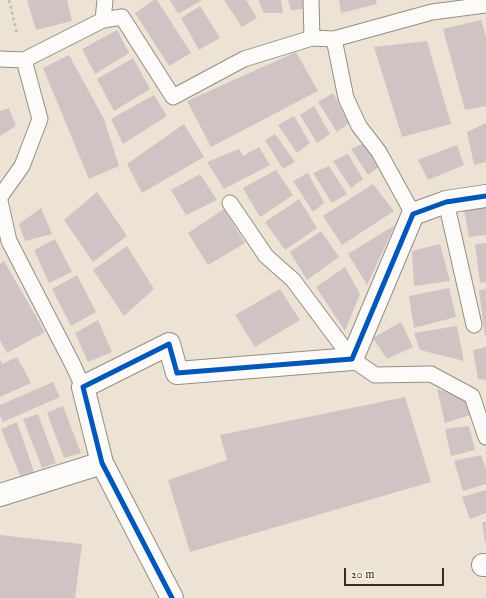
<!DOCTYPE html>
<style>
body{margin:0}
#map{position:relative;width:486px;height:598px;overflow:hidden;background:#ece3d5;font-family:"IM FELL English",serif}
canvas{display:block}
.scale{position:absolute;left:344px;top:568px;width:100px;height:18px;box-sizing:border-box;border:2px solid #3b2a1e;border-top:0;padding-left:5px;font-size:12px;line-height:14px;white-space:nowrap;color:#3b2a1e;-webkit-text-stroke:3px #fcf5e5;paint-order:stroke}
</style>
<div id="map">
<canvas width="486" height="598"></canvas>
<div class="scale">20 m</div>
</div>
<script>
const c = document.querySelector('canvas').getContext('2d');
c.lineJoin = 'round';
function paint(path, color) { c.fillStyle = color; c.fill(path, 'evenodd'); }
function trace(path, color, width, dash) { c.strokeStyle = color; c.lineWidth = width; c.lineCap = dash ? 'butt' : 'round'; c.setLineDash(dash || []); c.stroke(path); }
paint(new Path2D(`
 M27 0H67L72 21 36 30Z
 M154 0H157L191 53 169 66 135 13Z
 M170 0H202L178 14Z
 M224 0H246L257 18 242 27Z
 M258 0H281L283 13H264Z
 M288 0H303L305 9 291 10Z
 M339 0H376L377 4 341 13Z
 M200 6 220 38 199 50 181 18Z
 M481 20 486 37V106L465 110 443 29Z
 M117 30 129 53 95 74 82 49Z
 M427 41 451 124 402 137 374 47Z
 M296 52 318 91 211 147 187 101Z
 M69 55 104 119 119 166 89 179 43 68Z
 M133 58 150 89 114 111 97 79Z
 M333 93 349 123 337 132 318 102Z
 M154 95 167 116 123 144 111 119Z
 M314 106 330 134 317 143 300 115Z
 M9 108 16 126 0 136V111Z
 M294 116 310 143 297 153 278 125Z
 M486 123V162L474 165 467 132Z
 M184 124 204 157 142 193 127 164Z
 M275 134 295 162 283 169 265 140Z
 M364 143 380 166 368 175 351 149Z
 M457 145 464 165 428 180 418 160Z
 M259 147 270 165 224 189 207 162 239 149 243 156Z
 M348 154 363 179 351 188 333 161Z
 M329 166 347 194 332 203 313 173Z
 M276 170 293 195 260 217 243 188Z
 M308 173 324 203 313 212 293 181Z
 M200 174 217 200 186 215 171 190Z
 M373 184 394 211 342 245 323 216Z
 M97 192 127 236 93 262 64 220Z
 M299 199 317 228 285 250 265 222Z
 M486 206V235L469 237 464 210Z
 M41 208 52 234 25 241 19 224Z
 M224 209 245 243 208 265 188 233Z
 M395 225 367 285 348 254Z
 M321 231 339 257 307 280 290 252Z
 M55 239 72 272 49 283 34 250Z
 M486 243V282L480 283 475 244Z
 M440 244 450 281 414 286 412 251Z
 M127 246 154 289 124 316 93 270Z
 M4 261 45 332 7 353 0 340V264Z
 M345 267 360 294 345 331 316 287Z
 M77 275 96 312 71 326 52 289Z
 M449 288 456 317 414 328 409 296Z
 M280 289 300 320 255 347 235 315Z
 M486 289V336H485L479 290Z
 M98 320 112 352 88 362 75 333Z
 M401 322 413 347 387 359 373 338Z
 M457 326 464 361 420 350 414 333Z
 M486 347V380L478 379 473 350Z
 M17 357 31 383 0 397V360L2 364Z
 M53 382 60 397 3 422 0 415V405Z
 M437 389 465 398 470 415 445 423Z
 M405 397 431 482 190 552 168 480 227 460 220 435Z
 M63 406 81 453 64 458 47 413Z
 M38 414 56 463 42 468 23 419Z
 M17 422 34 472 21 477 1 429Z
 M469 426 475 450 451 456 445 429Z
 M481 455 486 469V484L463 491 454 461Z
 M486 490V513L470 519 462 497Z
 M482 522H486V543H485Z
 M0 535 82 544 75 598H0Z`), '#cfc4c3');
const service = new Path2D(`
 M311 0 312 38
 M103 20 105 0
 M334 39 346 98 359 126 379 152 413 214
 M0 59 24 60 103 20 122 17 173 97 244 59 312 38 334 39 432 12 486 5
 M0 197 22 166 40 119 24 60
 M0 201 9 241 73 365 83 387
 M446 202 474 325
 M230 203 266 256 293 280 352 359 375 375 431 374 472 396 486 437`);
const minor = new Path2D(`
 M0 495 102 463
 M483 565H486
 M172 598 102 463 83 387 169 344 177 373 352 359 413 214 446 202 486 196`);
trace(service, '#958d84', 17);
trace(minor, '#958d84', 24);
trace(new Path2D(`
 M9 0 17 34`), '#c0bcb8', 2.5, [3, 3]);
trace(service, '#fcfbf9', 15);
trace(minor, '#fcfbf9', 22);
trace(new Path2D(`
 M172 598 102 463 83 387 169 344 177 373 352 359 413 214 446 202 486 196`), '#0057b8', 5);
</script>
